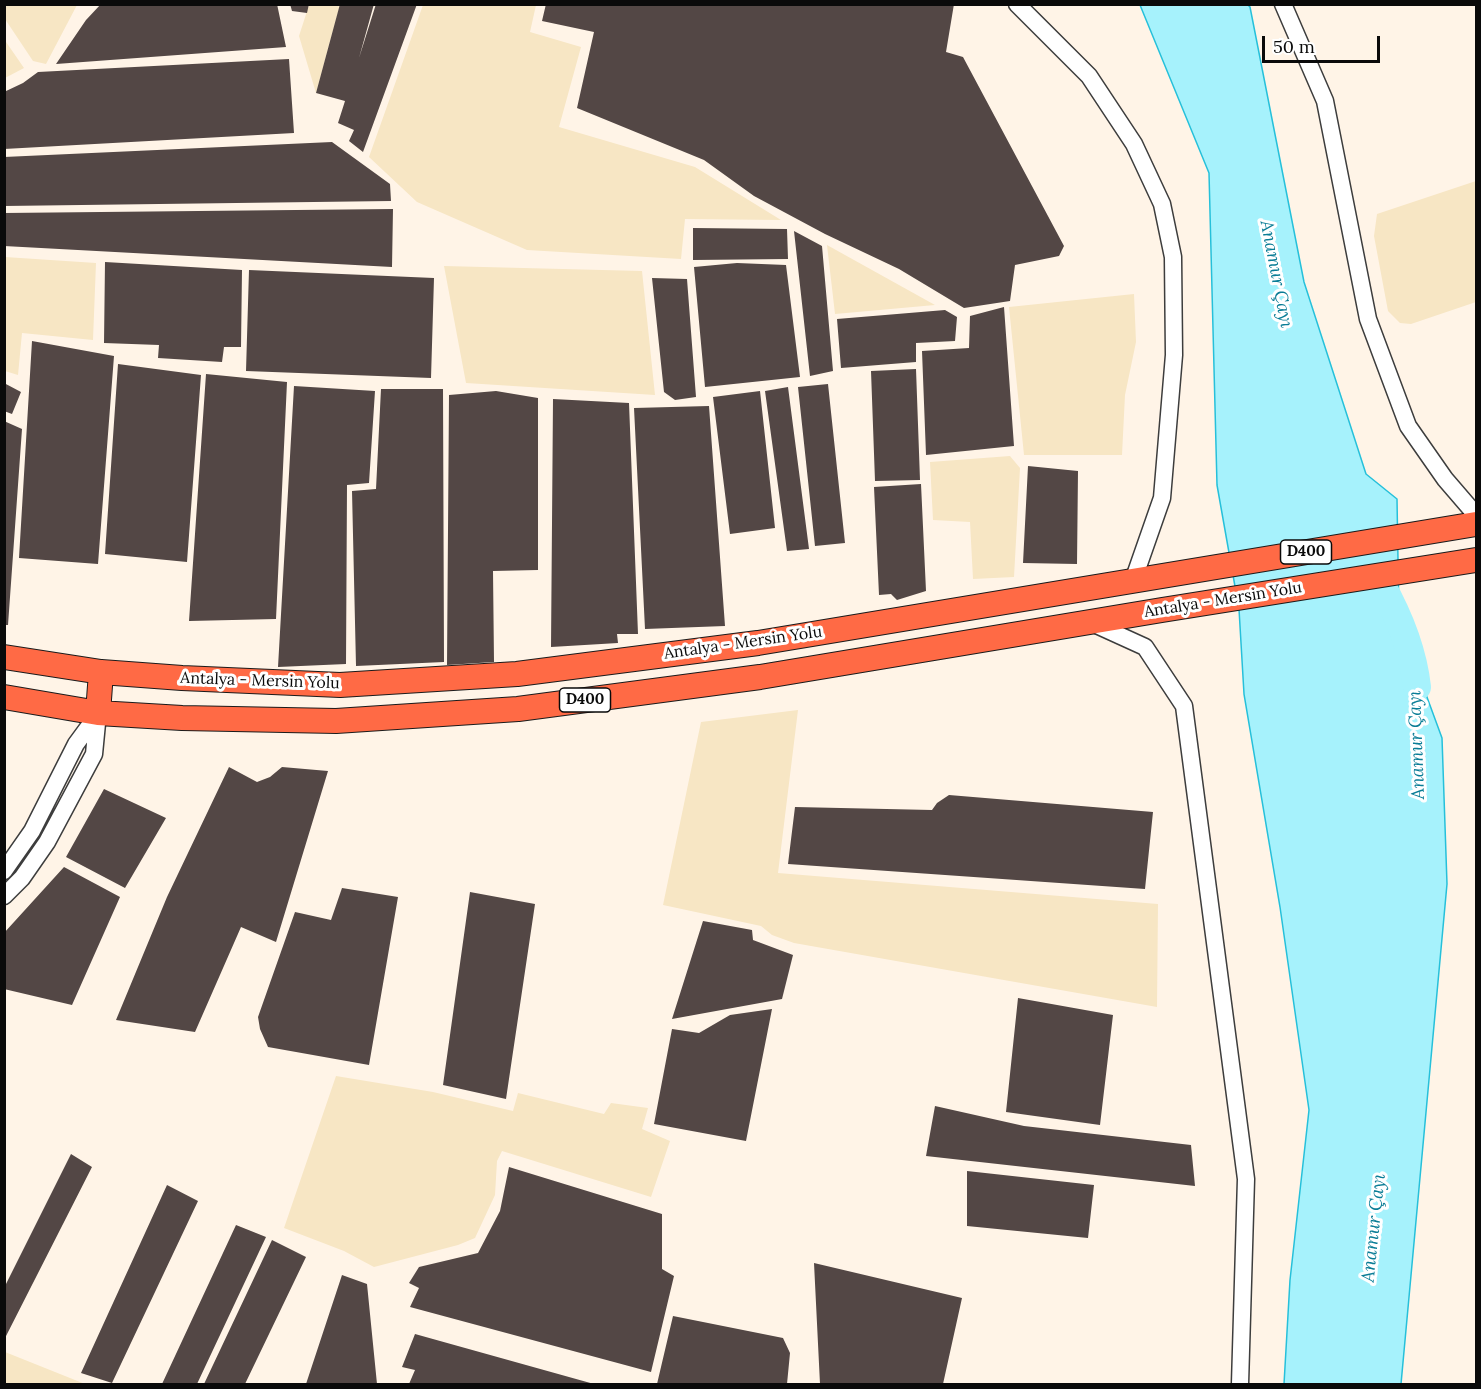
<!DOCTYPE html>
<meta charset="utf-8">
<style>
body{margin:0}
#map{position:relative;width:1481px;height:1389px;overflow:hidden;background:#fff4e7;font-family:Lora,serif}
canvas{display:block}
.frame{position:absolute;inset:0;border:6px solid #0a0a0a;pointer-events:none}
.scale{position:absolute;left:1262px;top:36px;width:118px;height:27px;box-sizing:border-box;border:3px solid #0a0a0a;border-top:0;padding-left:8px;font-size:18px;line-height:21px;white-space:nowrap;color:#0a0a0a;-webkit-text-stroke:4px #fff;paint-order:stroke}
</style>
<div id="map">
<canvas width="1481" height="1389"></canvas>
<div class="frame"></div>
<div class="scale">50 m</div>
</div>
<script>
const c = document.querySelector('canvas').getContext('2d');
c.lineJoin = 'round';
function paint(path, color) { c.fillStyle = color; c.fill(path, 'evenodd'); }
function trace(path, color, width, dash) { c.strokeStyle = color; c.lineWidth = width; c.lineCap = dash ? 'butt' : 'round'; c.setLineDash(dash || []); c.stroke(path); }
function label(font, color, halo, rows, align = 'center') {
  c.font = font + ' Lora,serif'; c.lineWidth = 6; c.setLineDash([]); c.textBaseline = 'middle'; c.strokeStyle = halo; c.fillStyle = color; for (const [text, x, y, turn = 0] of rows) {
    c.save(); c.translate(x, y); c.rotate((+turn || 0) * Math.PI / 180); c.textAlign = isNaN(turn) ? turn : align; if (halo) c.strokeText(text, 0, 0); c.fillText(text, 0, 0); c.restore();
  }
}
paint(new Path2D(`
 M4 5 5 4 77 5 46 64 33 61 5 19Z
 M309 5H340L316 93 299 36Z
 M423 5H536L530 32 581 47 559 127 695 167 781 220 685 219 681 259 527 250 417 202 369 157Z
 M4 39 24 68 5 78H4Z
 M1476 181V302L1411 324 1400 323 1388 311 1374 236 1377 214Z
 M827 245 935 305 835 314Z
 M5 257 96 263 93 340 22 333 18 375 5 371Z
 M444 266 642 271 655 395 466 383Z
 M1134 294 1136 342 1125 395 1122 455H1024L1009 307Z
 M1010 456 1020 468 1014 577 973 579 970 522 933 520 930 462Z
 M798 710 778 873 1158 904 1157 1007 794 943 772 935 761 926 663 905 701 722Z
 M336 1076 433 1092 513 1111 518 1093 604 1114 611 1103 648 1108 642 1129 670 1141 651 1197 502 1151 497 1161 495 1195 475 1238 458 1245 374 1267 344 1251 284 1228Z
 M5 1352 85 1384H5Z`), '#f7e6c4');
const water = new Path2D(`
 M1247 4 1250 7 1304 282 1366 474 1397 499 1399 621 1442 738 1447 884 1401 1384H1284L1290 1280 1309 1110 1280 907 1244 694 1239 609 1217 485 1209 173 1140 5Z`);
paint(water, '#a6f2fc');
trace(water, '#26c0da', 1.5);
trace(new Path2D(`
 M1381 584C1399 616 1413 651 1417 687`), '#a6f2fc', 28);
paint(new Path2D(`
 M101 4H277L286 47 56 64 86 20Z
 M290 4H309L307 13 292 11Z
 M340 4H374L359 58 376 4H417L363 152 349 141 354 130 338 123 345 101 316 93Z
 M546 4H954L946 52 963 57 1064 246 1059 256 1015 265 1010 301 964 308 899 269 825 234 754 196 704 160 577 108 594 32 542 21Z
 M289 59 294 133 4 149V92L23 83 38 72Z
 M332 142 390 184 391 201 4 206V157Z
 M393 209 392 267 4 246V213Z
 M693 228 787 229 788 259 693 260Z
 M794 231 822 246 833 371 810 376Z
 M105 262 242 270 241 347H224L222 362 158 358 159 345 104 343Z
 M737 263 786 265 800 377 705 387 694 267Z
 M249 270 434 278 431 378 246 371Z
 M652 278 687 279 696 397 675 400 664 392Z
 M1004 307 1014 446 926 455 922 351 969 348 970 316Z
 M945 310 957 317 955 341 916 343V362L841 368 837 319Z
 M32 341 114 356 98 564 19 558Z
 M118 364 201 375 187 562 105 554Z
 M916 369 920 480 875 481 871 371Z
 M206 374 287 382 276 619 189 621Z
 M4 383 21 392 12 414 4 411Z
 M828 384 845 543 815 546 798 387Z
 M294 386 375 391 369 483 347 485 346 664 278 667Z
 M788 387 809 549 787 551 765 391Z
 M381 389H443L444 662 356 666 352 491 376 489Z
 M496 391 538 398V570L493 571 494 662 447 665 449 395Z
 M760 391 775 528 730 534 713 397Z
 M553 399 629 403 638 634H617L618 643 551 647Z
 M709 406 725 626 645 629 634 408Z
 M4 421 22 429 8 625H4Z
 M1028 466 1078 471 1077 564 1023 563Z
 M921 484 926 591 897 600 891 594 879 595 874 487Z
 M229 767 257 782 270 777 282 767 328 771 276 942 241 927 195 1032 116 1020 167 897Z
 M104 789 166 818 125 888 66 857Z
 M949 795 1153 812 1145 889 788 864 795 807 932 810 937 803Z
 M64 867 120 897 72 1005 4 989V933Z
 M342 888 398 897 369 1065 268 1047 260 1029 258 1017 295 912 331 920Z
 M470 892 535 904 506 1099 443 1085Z
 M703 921 752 930 753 940 793 955 782 999 672 1019Z
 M1018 998 1113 1015 1100 1125 1006 1112Z
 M772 1009 746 1141 654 1124 672 1029 699 1033 730 1015Z
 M935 1106 1024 1126 1191 1145 1195 1186 926 1156Z
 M71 1154 92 1167 4 1340V1288Z
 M509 1167 662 1214V1269L674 1276 651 1372 410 1307 419 1288 409 1283 419 1267 478 1253 500 1211Z
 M967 1171 1094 1185 1088 1238 967 1226Z
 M167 1185 198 1201 112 1383 81 1373Z
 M236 1225 266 1237 197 1384H162Z
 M272 1240 306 1257 245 1384H204Z
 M814 1263 962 1298 943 1384H820Z
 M342 1275 367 1284 377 1384H306Z
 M673 1316 783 1338 790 1353 787 1384H657Z
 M415 1334 594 1384H409L415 1370 402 1367Z`), '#534745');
const minor = new Path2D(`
 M1017 4 1089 76 1134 144 1162 204 1173 257 1174 355 1162 498 1133 581
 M1283 4 1325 101 1368 319 1408 426 1445 479 1476 515
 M1090 622 1145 647 1184 706 1246 1179 1240 1384
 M4 871 32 831 76 744 98 714
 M4 896 22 878 47 842 94 754 98 713`);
const highway = new Path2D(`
 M4 657 101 672 182 678 340 685 517 674 758 643 1476 524
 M4 697 98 713 182 718 336 721 518 709 760 677 1162 610 1476 560
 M98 713 101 672`);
trace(minor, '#3d3d3d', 19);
trace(highway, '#1b1b1b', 26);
trace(minor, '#fff', 16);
trace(highway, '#ff6a45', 24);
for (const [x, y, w] of [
 [1306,552,51],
 [585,700,51]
]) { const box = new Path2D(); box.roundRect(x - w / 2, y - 12, w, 24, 4.5); c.fillStyle = '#fff'; c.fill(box); trace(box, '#0a0a0a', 1.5); }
label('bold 15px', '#0a0a0a', null, [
 ["D400",1306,552],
 ["D400",585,700]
]);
label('16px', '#0a0a0a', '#fff', [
 ["Antalya - Mersin Yolu",1223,600,-9],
 ["Antalya - Mersin Yolu",743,643,-8],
 ["Antalya - Mersin Yolu",260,681,2]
]);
label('italic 18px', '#0a7d96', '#fff', [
 ["Anamur Çayı",1276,274,79],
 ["Anamur Çayı",1417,745,-92],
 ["Anamur Çayı",1374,1228,-84]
]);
</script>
